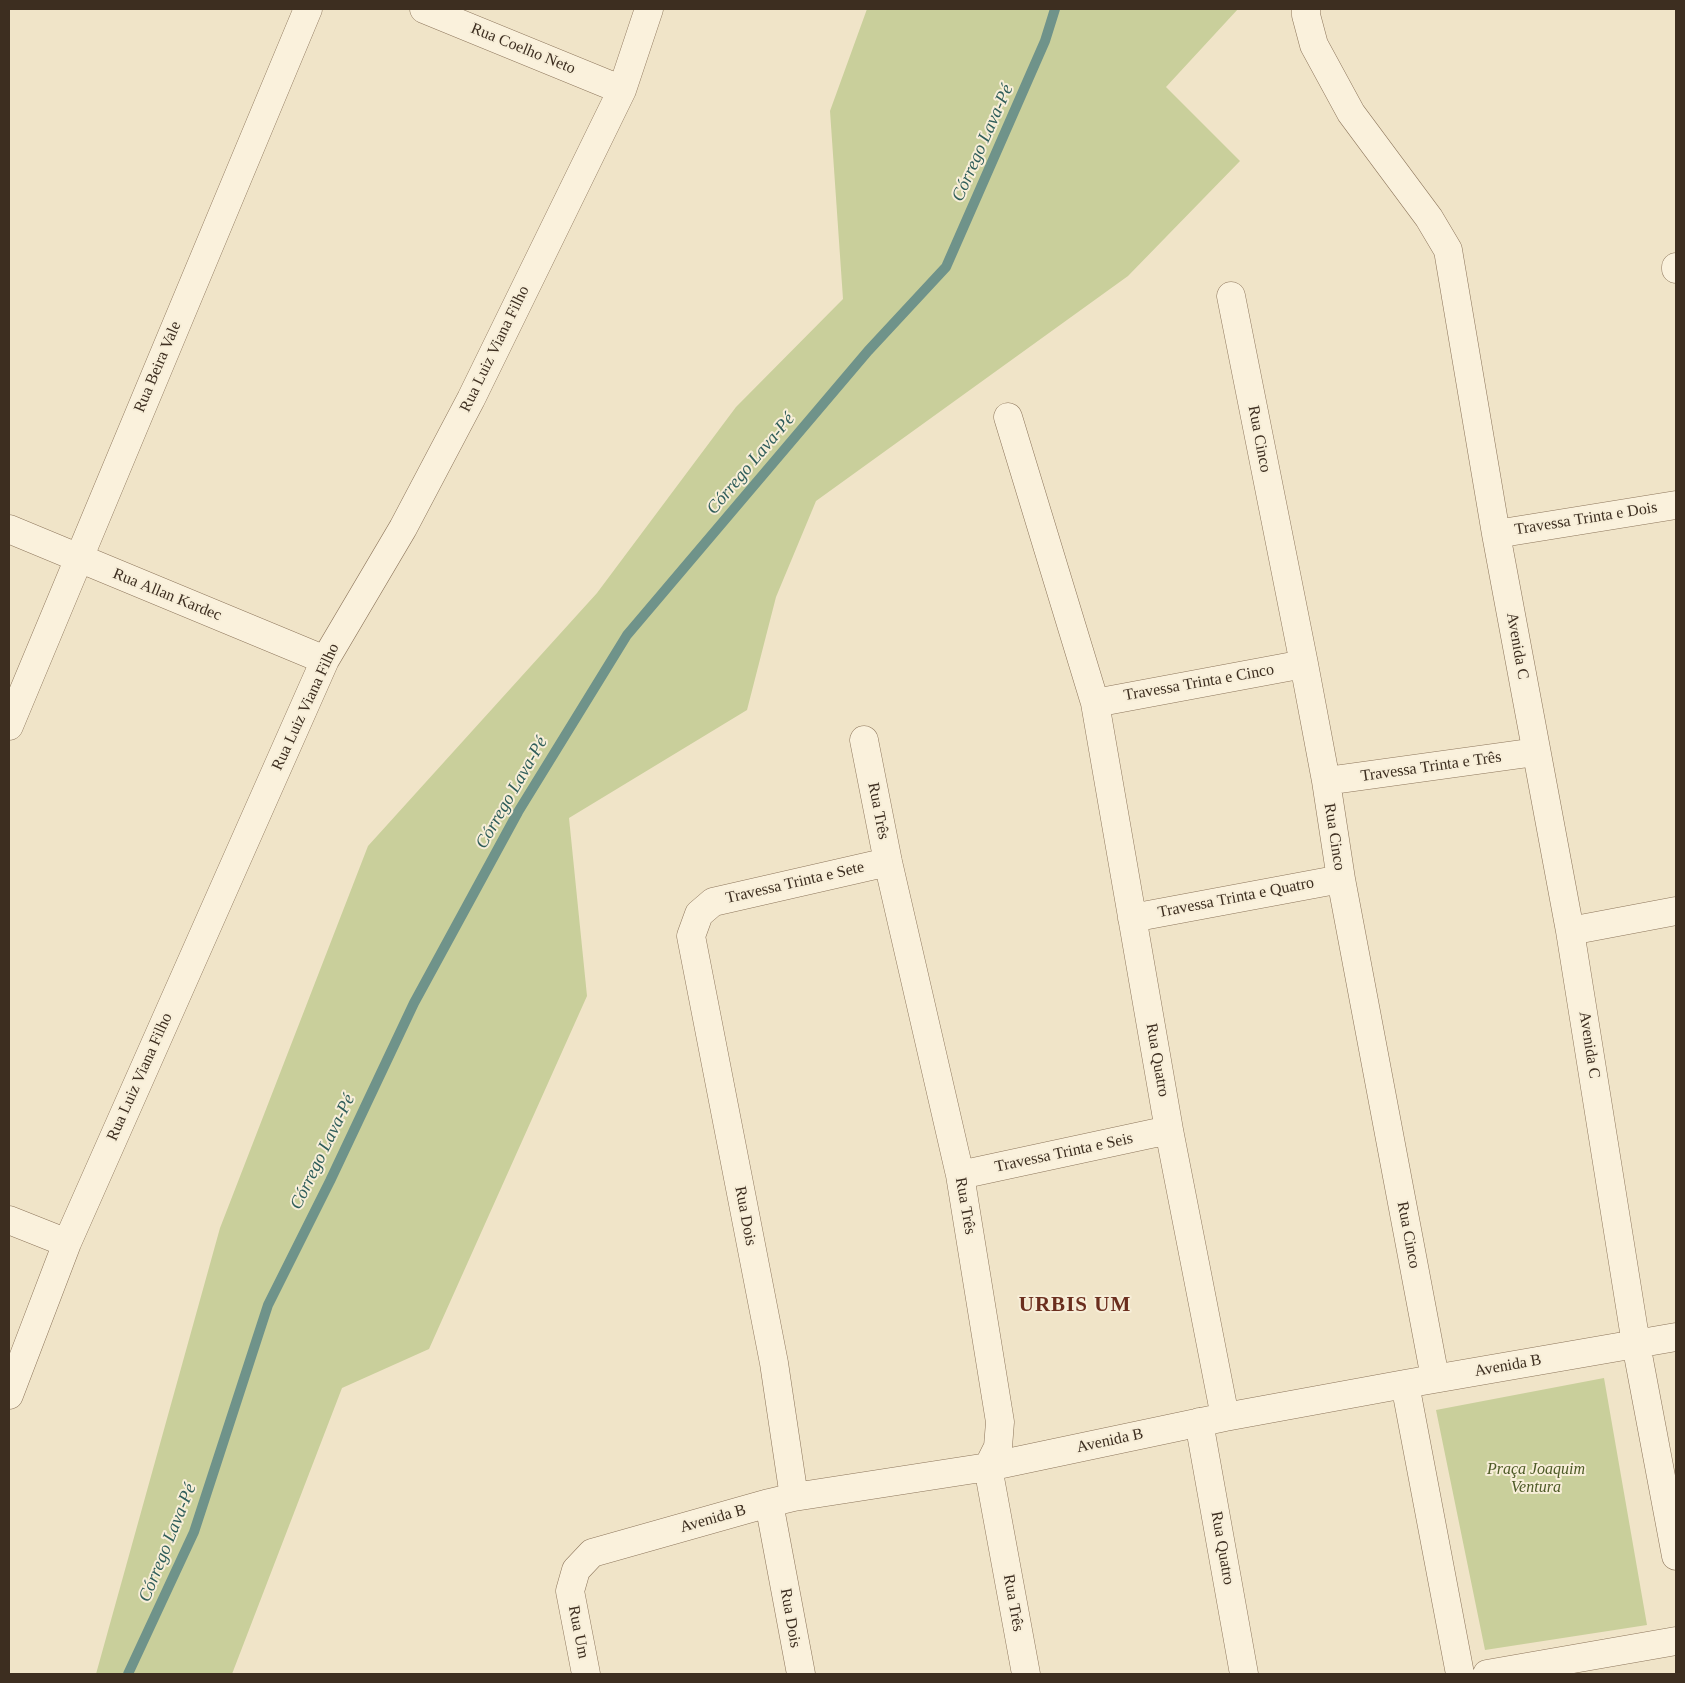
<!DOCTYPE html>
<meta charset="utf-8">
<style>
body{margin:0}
#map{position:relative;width:1685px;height:1683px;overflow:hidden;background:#f0e4c8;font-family:Georgia,serif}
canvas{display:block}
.frame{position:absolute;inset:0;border:10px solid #3d2e20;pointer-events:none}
</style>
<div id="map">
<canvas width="1685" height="1683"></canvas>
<div class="frame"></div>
</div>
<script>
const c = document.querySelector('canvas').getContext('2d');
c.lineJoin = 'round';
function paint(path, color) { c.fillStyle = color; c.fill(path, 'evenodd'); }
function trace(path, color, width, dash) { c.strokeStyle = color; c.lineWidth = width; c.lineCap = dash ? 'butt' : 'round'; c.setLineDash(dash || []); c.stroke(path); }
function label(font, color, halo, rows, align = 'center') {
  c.font = font + ' Georgia,serif'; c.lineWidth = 4; c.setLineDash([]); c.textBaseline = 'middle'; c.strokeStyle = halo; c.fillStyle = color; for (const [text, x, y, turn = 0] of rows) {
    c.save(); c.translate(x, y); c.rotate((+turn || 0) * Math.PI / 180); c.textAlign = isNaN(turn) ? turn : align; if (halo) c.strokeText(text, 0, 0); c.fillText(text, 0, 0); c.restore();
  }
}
paint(new Path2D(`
 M867 9H1238L1166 87 1240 161 1128 276 816 501 776 597 747 710 569 818 587 996 429 1349 342 1388 232 1674H96L220 1228 368 846 597 593 736 407 843 299 830 111Z
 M1604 1378 1647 1625 1485 1650 1436 1410Z`), '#c9cf9b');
trace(new Path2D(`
 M128 1674 194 1532 268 1305 330 1181 414 1003 518 812 627 635 868 351 946 267 1045 41 1055 9`), '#6f938a', 10);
const minor = new Path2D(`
 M424 9 622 90
 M1306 9V15L1314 45 1351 113 1429 218 1448 250 1496 534 1570 931 1636 1344 1676 1556
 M1676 267V269
 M1231 296 1304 664 1326 781 1341 879 1435 1378
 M1008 417 1095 703 1169 1130 1225 1417
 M9 529 325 660
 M1496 534 1676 505
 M1095 703 1304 664
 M9 726 308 9
 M864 740 888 862 960 1175 1000 1422 998 1447 988 1467 1026 1674
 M1326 781 1536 752
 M1132 918 1341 879
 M1570 931 1676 911
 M960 1175 1169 1130
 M9 1220 67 1243
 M1405 1384 1460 1674
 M9 1395 67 1243 325 660 403 528 471 399 622 90 649 9
 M1199 1422 1244 1674
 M794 1497 774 1363 691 936 699 914 713 902 888 862
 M769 1503 801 1674
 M586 1674 570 1591 576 1570 592 1553 769 1503 794 1497 988 1467 1225 1417 1405 1384 1676 1337
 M1487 1674 1676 1641`);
trace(minor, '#8d765c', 29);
trace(minor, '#faf1dc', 28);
label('16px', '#3d2e20', '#f7eed8', [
 ["Rua Coelho Neto",523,49,22],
 ["Rua Luiz Viana Filho",495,349,-64],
 ["Rua Beira Vale",158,367,-67],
 ["Rua Cinco",1259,439,79],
 ["Travessa Trinta e Dois",1586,519,-9],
 ["Rua Allan Kardec",167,595,22],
 ["Avenida C",1517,646,80],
 ["Travessa Trinta e Cinco",1199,683,-10],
 ["Rua Luiz Viana Filho",306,707,-65],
 ["Travessa Trinta e Três",1431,767,-8],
 ["Rua Três",878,811,79],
 ["Rua Cinco",1334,837,81],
 ["Travessa Trinta e Sete",795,883,-13],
 ["Travessa Trinta e Quatro",1236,898,-11],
 ["Avenida C",1589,1045,81],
 ["Rua Quatro",1157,1060,80],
 ["Rua Luiz Viana Filho",140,1077,-66],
 ["Travessa Trinta e Seis",1064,1153,-12],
 ["Rua Três",965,1206,80],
 ["Rua Dois",745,1216,79],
 ["Rua Cinco",1408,1235,79],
 ["Avenida B",1508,1366,-10],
 ["Avenida B",1110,1441,-12],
 ["Avenida B",713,1519,-16],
 ["Rua Quatro",1222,1548,80],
 ["Rua Três",1013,1603,80],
 ["Rua Dois",790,1618,80],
 ["Rua Um",578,1632,79]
]);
label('italic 16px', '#4d5a26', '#f7eed8', [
 ["Praça Joaquim",1536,1470],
 ["Ventura",1536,1488]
]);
label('italic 18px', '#2f5d5a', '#f7eed8', [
 ["Córrego Lava-Pé",983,143,-66],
 ["Córrego Lava-Pé",751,464,-50],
 ["Córrego Lava-Pé",512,793,-60],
 ["Córrego Lava-Pé",323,1152,-64],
 ["Córrego Lava-Pé",168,1543,-68]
]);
c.letterSpacing = '1px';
label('bold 21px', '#6b2e1e', '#f7eed8', [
 ["URBIS UM",1075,1306]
]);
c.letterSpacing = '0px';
</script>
